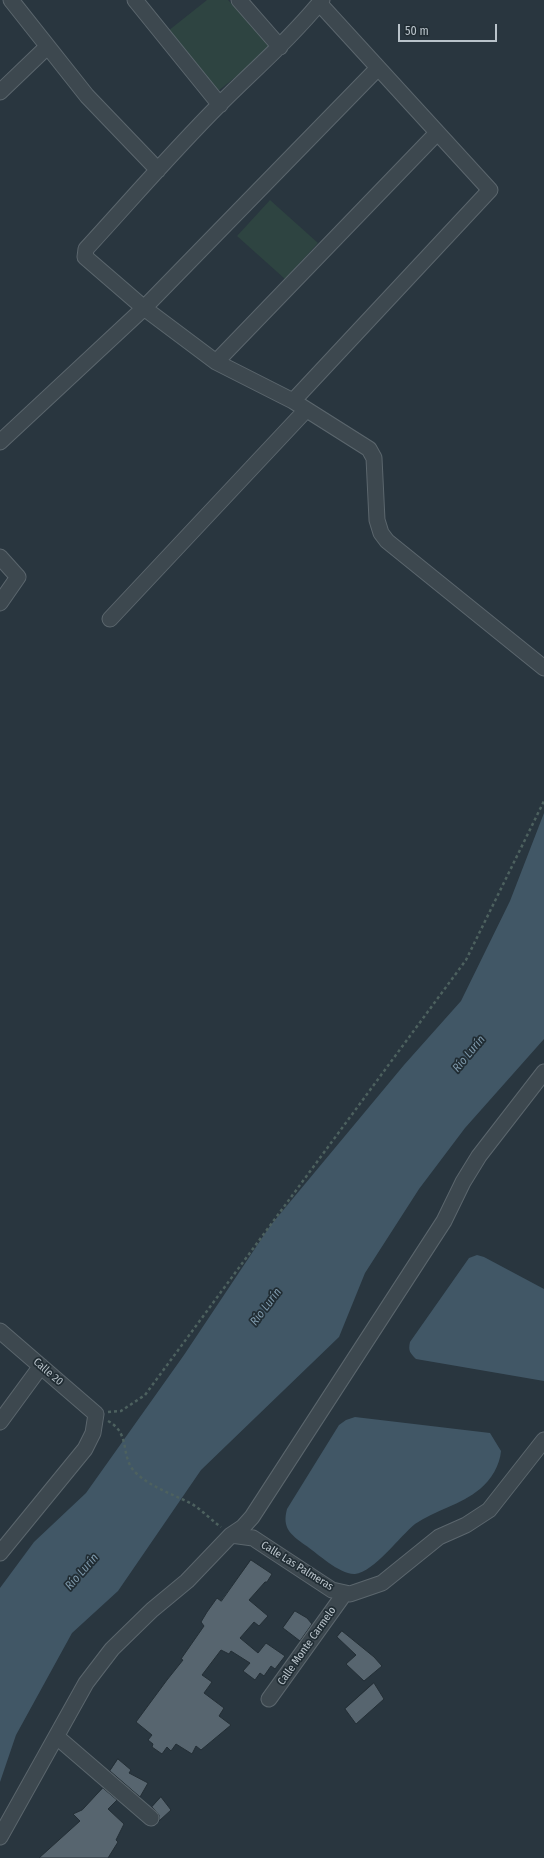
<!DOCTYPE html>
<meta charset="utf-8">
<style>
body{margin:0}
#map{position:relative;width:544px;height:1858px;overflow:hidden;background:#29363f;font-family:"Fira Sans Condensed",sans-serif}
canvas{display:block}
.scale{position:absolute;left:398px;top:24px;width:99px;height:18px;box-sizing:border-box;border:2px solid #b9c3ca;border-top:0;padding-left:5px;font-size:12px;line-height:14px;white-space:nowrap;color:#b9c3ca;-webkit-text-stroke:3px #212d34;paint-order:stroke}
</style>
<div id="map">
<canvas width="544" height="1858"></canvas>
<div class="scale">50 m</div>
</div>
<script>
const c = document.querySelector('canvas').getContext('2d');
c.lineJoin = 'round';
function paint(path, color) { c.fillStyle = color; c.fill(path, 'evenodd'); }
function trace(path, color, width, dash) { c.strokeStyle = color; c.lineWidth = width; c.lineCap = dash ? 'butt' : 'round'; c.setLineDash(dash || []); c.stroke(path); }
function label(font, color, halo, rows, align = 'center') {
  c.font = font + ' "Fira Sans Condensed",sans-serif'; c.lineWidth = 3.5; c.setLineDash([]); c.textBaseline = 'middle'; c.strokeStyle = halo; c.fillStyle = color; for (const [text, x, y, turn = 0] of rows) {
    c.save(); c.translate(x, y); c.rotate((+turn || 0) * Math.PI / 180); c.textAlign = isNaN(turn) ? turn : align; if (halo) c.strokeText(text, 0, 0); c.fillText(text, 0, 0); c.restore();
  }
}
paint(new Path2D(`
 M207 0H228L273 47 218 91 168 31Z
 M270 200 318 243 285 279 237 236Z`), '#2e4441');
paint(new Path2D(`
 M544 813V1039L465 1128 419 1189 365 1273 339 1337 201 1470 118 1591 72 1633 16 1735 0 1782V1588L34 1542 86 1493 184 1355 270 1226 404 1065 461 1001 510 901Z
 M477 1255 484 1257 544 1289V1381L416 1359C410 1353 408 1351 410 1342L469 1258Z
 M355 1417 490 1433 501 1451C500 1465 491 1480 480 1489 461 1505 435 1510 415 1524 400 1536 374 1572 355 1574 340 1575 317 1553 305 1545 290 1534 282 1528 287 1509L339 1425 346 1420Z`), '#415766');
const building = new Path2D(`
 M251 1560 272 1574 267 1582H265L249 1600 268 1616 259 1626 254 1622 240 1638 258 1653 266 1643 285 1656 275 1669 271 1666 264 1676 260 1673 255 1680 243 1671 250 1663 231 1651 229 1654 221 1650 202 1675 212 1682 204 1693 224 1708 219 1716 231 1725 201 1750 196 1746 192 1754 176 1744 171 1751 167 1747 162 1754 152 1747 153 1744 148 1740 152 1735 136 1722 167 1680 183 1660 181 1659 204 1626 201 1622 207 1612 217 1598 221 1601Z
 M295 1611 307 1618 312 1624 300 1641 283 1628Z
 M342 1631 374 1657 382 1666 364 1681 346 1664 356 1655 337 1637Z
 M374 1683 384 1699 356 1724 345 1709Z
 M118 1759 131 1770 129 1773 148 1783 140 1797 110 1771Z
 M103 1788 117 1800 108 1809 124 1824 116 1840 118 1842 108 1858H39L80 1821 73 1814 82 1810Z
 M161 1797 171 1810 159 1821V1815L152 1807Z`);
paint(building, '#57656f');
trace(building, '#242f36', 1);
const minor = new Path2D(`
 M11 0 87 96 158 170
 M135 0 220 105
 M239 0 280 47
 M322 0C291 38 254 70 220 104 173 151 130 201 86 249L85 257 144 308 216 362 293 401 369 449 374 458 377 520 381 533 387 541 544 668
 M0 92 47 47
 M216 362 437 133
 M293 401 490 190 319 3
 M0 442 144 308 378 68
 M0 557 18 577 0 603
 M110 619 306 410
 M0 1331 96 1414 93 1433 85 1449 0 1553
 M0 1422 41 1366
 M231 1535 253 1538 332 1590 350 1594 382 1583 439 1537 466 1525 489 1510 544 1440
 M269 1699 345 1593
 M57 1737 151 1818
 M0 1837 86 1683 112 1649 152 1610 187 1581 231 1535 243 1527 252 1517 444 1221 463 1182 479 1156 544 1072`);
trace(minor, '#5b666d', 17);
trace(new Path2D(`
 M108 1412 121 1411 145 1395 466 960 544 801
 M108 1421C132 1434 119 1457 136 1473 152 1488 173 1494 192 1504 202 1510 211 1520 221 1527`), '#4d615f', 2.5, [3, 3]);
trace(minor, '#3d484f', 15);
label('11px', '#b9c3ca', '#212d34', [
 ["Calle 20",48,1372,41],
 ["Calle Las Palmeras",297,1566,32],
 ["Calle Monte Carmelo",307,1646,-55]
]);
label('italic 12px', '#7d98aa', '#212d34', [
 ["Río Lurín",469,1054,-50],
 ["Río Lurín",266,1307,-53],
 ["Río Lurín",82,1572,-49]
]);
</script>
